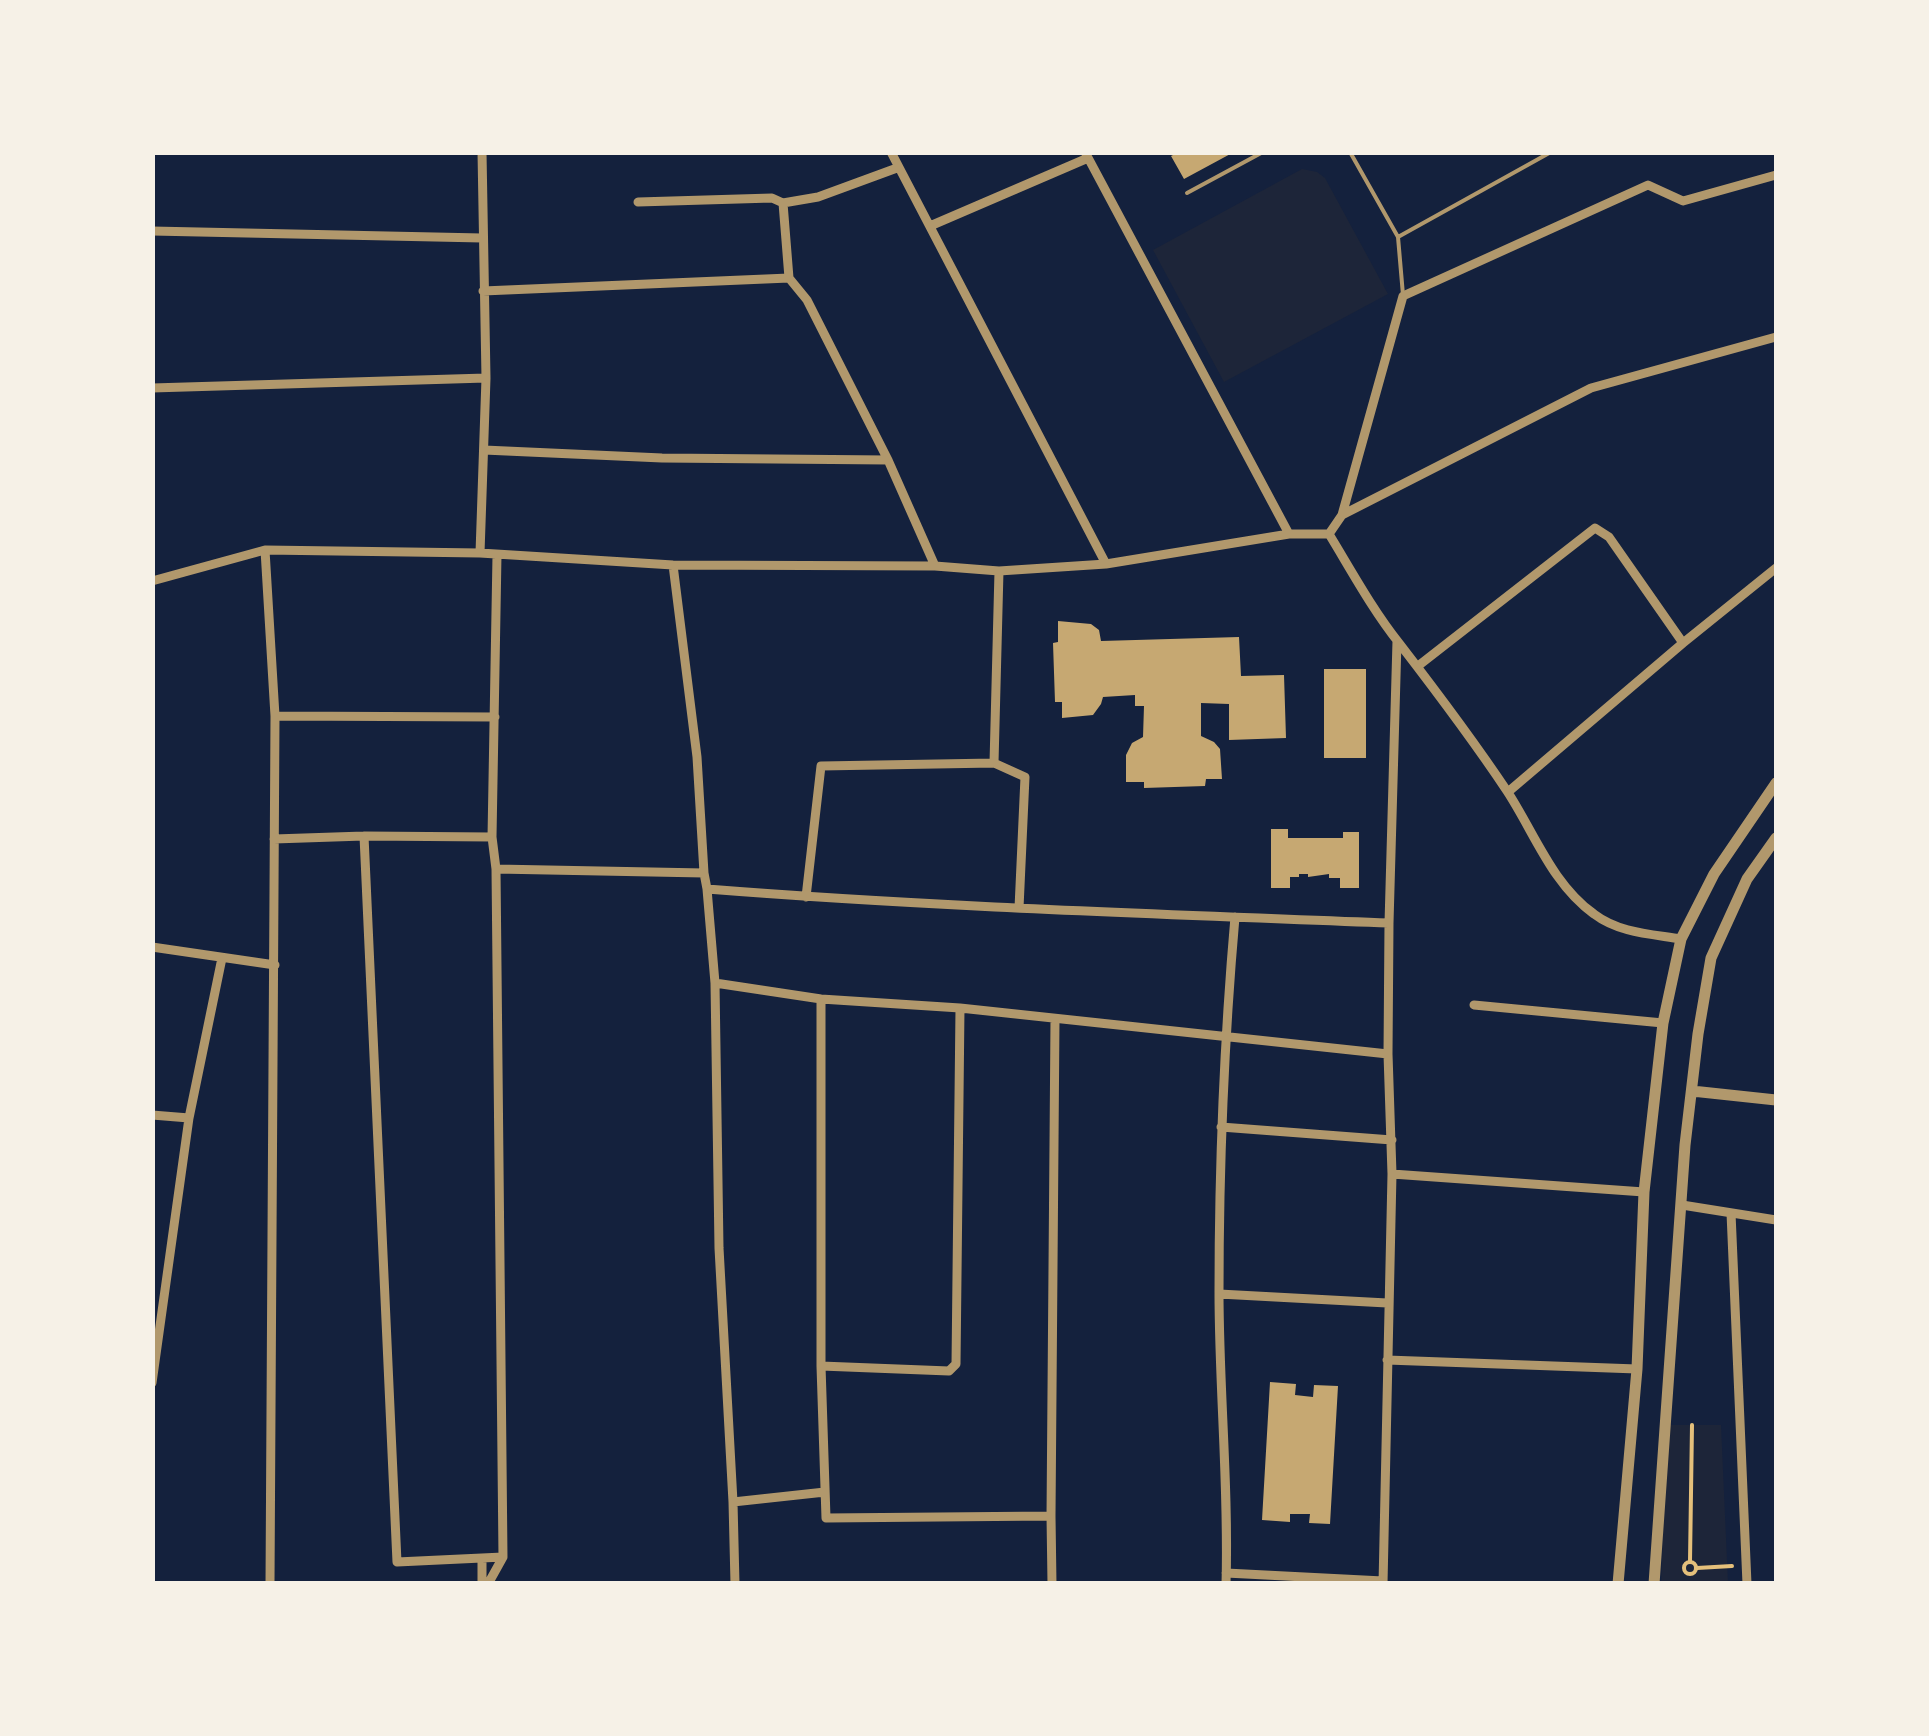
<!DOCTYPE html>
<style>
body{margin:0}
#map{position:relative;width:1929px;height:1736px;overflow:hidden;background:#14213d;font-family:"Fira Sans",sans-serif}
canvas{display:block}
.frame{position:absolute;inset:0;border:155px solid #f6f1e7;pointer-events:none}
</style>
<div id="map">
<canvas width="1929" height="1736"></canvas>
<div class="frame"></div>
</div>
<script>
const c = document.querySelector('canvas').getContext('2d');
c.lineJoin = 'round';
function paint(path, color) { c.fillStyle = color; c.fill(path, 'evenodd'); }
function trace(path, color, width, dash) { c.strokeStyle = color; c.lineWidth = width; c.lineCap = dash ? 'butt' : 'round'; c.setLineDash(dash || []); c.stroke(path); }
paint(new Path2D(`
 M1302 169 1317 172 1325 178 1388 294 1224 382 1153 250Z
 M1667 1425H1721L1728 1583 1661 1584Z`), '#1d2539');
paint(new Path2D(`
 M1179 152H1234L1184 179 1171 156Z
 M1058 621 1091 624 1099 630 1101 641 1239 637 1241 676 1284 675 1286 738 1229 740V704L1201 703V736L1214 742 1220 749 1222 779H1206L1205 786 1144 788V782H1126V755L1132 743 1143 737 1144 706H1135V695L1103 697 1101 704 1093 715 1062 718V702H1055L1053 643 1058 642Z
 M1324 669H1366V758H1324Z
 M1271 829H1288V838H1343V832H1359V888H1340V878H1329V874L1308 877V874H1299V877H1290V888H1271Z
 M1270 1382 1296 1384 1295 1395 1313 1397 1314 1385 1338 1386 1330 1524 1309 1523 1310 1514H1290V1522L1262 1520Z`), '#c6a872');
trace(new Path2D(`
 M1690 1561 1692 1425
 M1684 1568a6 6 0 1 1 12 0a6 6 0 1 1-12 0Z
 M1697 1568 1732 1566`), '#e5c07b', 4);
trace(new Path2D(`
 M1350 152 1398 237 1403 295
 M1187 193 1263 152
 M1398 237 1551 152`), '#b1986c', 4);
trace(new Path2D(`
 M891 152 1106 564
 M1085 152 1289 534
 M638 202 772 198 783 203 789 278
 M783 203 818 197 897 168
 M930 226 1088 158
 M152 231 482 238
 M483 291 789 278 807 300 888 460 935 566
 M152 388 486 378
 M484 450 662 458 888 460
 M1342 515 1403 296 1648 185 1683 201 1776 175
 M1329 534C1351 570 1372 609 1399 643 1436 691 1473 740 1507 791 1534 832 1552 884 1594 914 1619 933 1651 934 1681 939
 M1329 534 1342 515 1591 388 1776 337
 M265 550 275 716 270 1584
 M480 553 486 378 482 152
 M673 565 697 757 704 873 707 889 715 983 719 1248 733 1502 735 1584
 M152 581 265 550 480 553 673 565 935 566 999 571 1106 564 1289 534H1329
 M1418 666 1595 528 1609 537 1683 643
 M275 716 495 717
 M994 763 999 571
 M1508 792 1683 643 1776 568
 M364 836 397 1562 503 1557
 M274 839 364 836 492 837
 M496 869 704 873
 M707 889C934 907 1162 914 1389 923
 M806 897 821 766 994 763 1025 777 1019 908
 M152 947 275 965
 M715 983 821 999 960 1008 1388 1054
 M821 999V1366L826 1518 1051 1516
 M1474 1005 1663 1023
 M152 1115 189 1118
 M1221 1127 1392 1140
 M1392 1174 1644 1192
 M1682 1205 1776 1220
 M1731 1213 1747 1584
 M1219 1294 1387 1303
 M1387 1360 1637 1369
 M821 1366 949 1371 956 1364 960 1008
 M152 1383 189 1118 222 958
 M733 1502 825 1492
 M1226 1573 1383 1581
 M482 1584V1558
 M488 1584 503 1557 496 869 492 837 497 555
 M1052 1584 1051 1516 1055 1019
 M1226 1584C1229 1487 1219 1389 1219 1292 1219 1166 1224 1042 1235 917
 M1383 1584 1392 1174 1388 1054 1389 923 1397 641`), '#b1986c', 9);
trace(new Path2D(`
 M1692 1091 1776 1100
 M1618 1584 1637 1369 1644 1192 1663 1023 1681 939 1714 874 1776 783
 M1654 1584 1685 1145 1698 1034 1711 958 1747 879 1776 838`), '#b1986c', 11);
</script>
